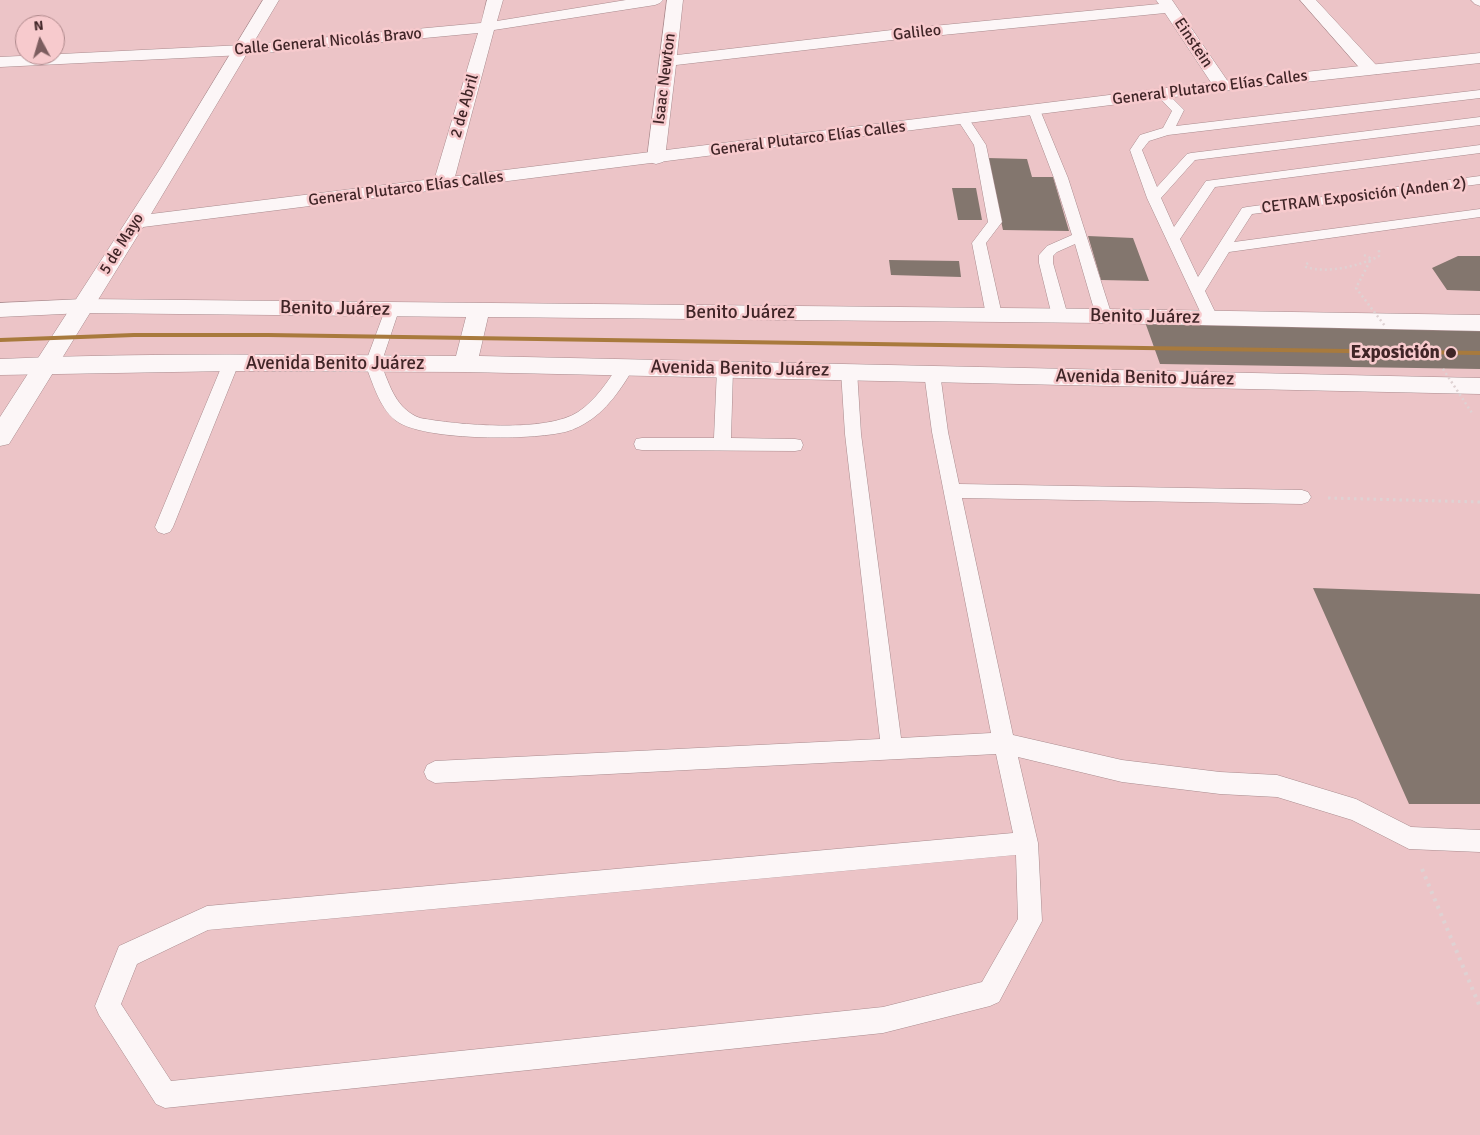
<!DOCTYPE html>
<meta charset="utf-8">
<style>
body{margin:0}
#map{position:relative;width:1480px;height:1135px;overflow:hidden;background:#ecc4c7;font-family:Signika,sans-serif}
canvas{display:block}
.north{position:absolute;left:15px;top:15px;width:50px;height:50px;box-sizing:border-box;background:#f7cacd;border:1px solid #ae888b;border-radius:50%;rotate:354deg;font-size:14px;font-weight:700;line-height:20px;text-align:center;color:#402527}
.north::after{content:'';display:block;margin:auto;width:18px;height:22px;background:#7c5d5f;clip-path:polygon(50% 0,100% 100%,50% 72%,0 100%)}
</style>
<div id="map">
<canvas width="1480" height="1135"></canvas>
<div class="north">N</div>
</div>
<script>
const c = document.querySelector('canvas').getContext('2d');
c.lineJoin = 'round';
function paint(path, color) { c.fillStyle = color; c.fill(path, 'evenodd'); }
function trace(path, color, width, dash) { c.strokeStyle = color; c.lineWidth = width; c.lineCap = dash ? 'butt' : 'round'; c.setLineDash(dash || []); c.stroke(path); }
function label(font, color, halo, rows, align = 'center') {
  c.font = font + ' Signika,sans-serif'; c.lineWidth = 5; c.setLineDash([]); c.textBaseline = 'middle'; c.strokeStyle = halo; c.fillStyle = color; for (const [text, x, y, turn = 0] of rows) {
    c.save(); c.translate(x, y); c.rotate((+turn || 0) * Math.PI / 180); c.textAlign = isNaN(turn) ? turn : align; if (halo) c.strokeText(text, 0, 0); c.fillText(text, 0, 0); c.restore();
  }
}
paint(new Path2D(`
 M987 158 1027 159 1032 177H1053L1069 231 1003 230Z
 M952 188H976L982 220H958Z
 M1088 236 1133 238 1149 281 1101 280Z
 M1458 256H1480V291L1447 290 1432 268Z
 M889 260 959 261 961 277 891 275Z
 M1145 322 1480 328V369L1160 364Z
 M1313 588 1480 594V804H1409Z`), '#83766e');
const service = new Path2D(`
 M1162 90 1166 92 1184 110 1176 126 1480 90V98L1168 135 1149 141 1142 150 1157 187 1187 154 1191 153 1480 117V125L1195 160 1161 198 1174 227 1206 181 1480 145V153L1215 187 1180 239 1198 277 1242 208 1247 207 1480 176V184L1252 214 1234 242 1480 209V217L1229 252 1205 291 1218 318 1215 322H1205L1147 198 1130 150 1140 135 1163 128 1172 111 1156 94Z
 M1034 106 1040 110 1068 178 1112 316 1109 320H1099L1096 316 1075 244 1057 252 1053 256V263L1068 316 1065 320H1055L1052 316 1039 263V255L1047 246 1072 235 1054 178 1028 110Z
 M963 115 967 116 986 145 1002 222 986 243 1002 315 999 319H989L986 315 972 243 988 222 974 145 957 119Z
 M392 305 397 306 399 310 381 364C390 386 396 409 420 418 457 425 546 433 578 412 596 400 608 381 620 363L626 361 632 363 634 367C622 388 606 412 584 424 577 428 568 432 560 433 527 440 421 441 395 420 379 407 373 383 365 364L385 310 387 306Z
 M231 357 237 359 239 363 173 527 170 532 164 534 158 532 155 527 223 363 225 359Z
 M725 363 731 365 733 369 731 438 795 439 801 440 803 445 801 450 795 451 642 450 636 449 634 444 636 439 642 438H714L717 369 719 365Z
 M849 365 855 367 857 371 861 434 901 738 991 733 932 432 924 373 926 369 932 367 938 369 940 373 948 432 959 484 1302 490 1308 492 1311 497 1308 502 1302 504 962 498 1013 735 1122 760 1220 772 1277 775 1356 799 1411 827 1480 830V852L1409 849 1352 820 1277 797 1220 794 1122 782 1018 757 1038 843 1042 921 999 1002 990 1006 883 1033 165 1108 156 1104 99 1015 95 1006 119 946 207 906 1013 833 996 754 435 783 427 779 424 772 427 765 435 761 880 739 845 434 841 371 843 367ZM1016 855 1018 919 982 982 883 1007 171 1081 121 1004 137 964 208 930Z`);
const minor = new Path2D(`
 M487 0H503L497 21 626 0H663L660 3 655 5 494 30 453 184 450 188 443 190 436 188 433 184 478 33 243 55 0 67V57L243 45 481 23Z
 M667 0H683L677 55 892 30 1159 4 1156 0H1172L1231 86 1228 90 1222 91 1216 90 1165 13 892 40 676 65 665 158 663 162 656 164 649 162 647 158Z
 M1300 0H1316L1377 66 1379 70 1377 74H1365Z
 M1471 0H1480V6L1475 4Z`);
const tertiary = new Path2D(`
 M263 0H279L151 214 1222 81 1480 53V63L1222 91 143 227 9 444 0 446V417L162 166Z`);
const primary = new Path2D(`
 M83 299 1104 309 1480 315V331L1104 323 488 317 479 356 1480 378V394L465 372 231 371 0 375V359C152 352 304 355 456 356L466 317 83 313 0 317V303Z`);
trace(service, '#a98b8e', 1);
trace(minor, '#a98b8e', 1);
trace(tertiary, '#a98b8e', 1);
trace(primary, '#a98b8e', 1);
trace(new Path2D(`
 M1364 255 1370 258V261
 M1308 263 1305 265 1306 267C1327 274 1360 266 1379 256V250`), '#dfd2d3', 2.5, [2, 3]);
trace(new Path2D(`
 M1328 498 1480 502`), '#dfd2d3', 3, [2.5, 4]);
trace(new Path2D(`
 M1422 869 1480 1007`), '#dfd2d3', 4, [3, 5]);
paint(service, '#fcf6f7');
paint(minor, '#fcf6f7');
paint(tertiary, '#fcf6f7');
paint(primary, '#fcf6f7');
trace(new Path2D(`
 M1370 261 1356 288 1385 326
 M1443 369 1472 413`), '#dfd2d3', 2.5, [2, 3]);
trace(new Path2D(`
 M0 340 134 335H268L1480 353`), '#a87a3d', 4);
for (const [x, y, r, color] of [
 [1451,353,6,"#402527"]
]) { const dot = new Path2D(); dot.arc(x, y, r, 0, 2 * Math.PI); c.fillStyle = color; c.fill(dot); trace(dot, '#f7cacd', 2); }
label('16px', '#402527', '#f7cacd', [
 ["Galileo",917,33,-6],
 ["Calle General Nicolás Bravo",328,42,-5],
 ["Einstein",1193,43,56],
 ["Isaac Newton",665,79,-83],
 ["General Plutarco Elías Calles",1210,88,-7],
 ["2 de Abril",465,106,-74],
 ["General Plutarco Elías Calles",808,139,-7],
 ["General Plutarco Elías Calles",406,189,-7],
 ["CETRAM Exposición (Anden 2)",1364,196,-7],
 ["5 de Mayo",122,244,-58]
]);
label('19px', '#402527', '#f7cacd', [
 ["Benito Juárez",335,309,1],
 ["Benito Juárez",740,313],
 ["Benito Juárez",1145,317,1],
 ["Avenida Benito Juárez",335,364],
 ["Avenida Benito Juárez",740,369,1],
 ["Avenida Benito Juárez",1145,378,1]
]);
label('bold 19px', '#402527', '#f7cacd', [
 ["Exposición",1440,353]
], 'right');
</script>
